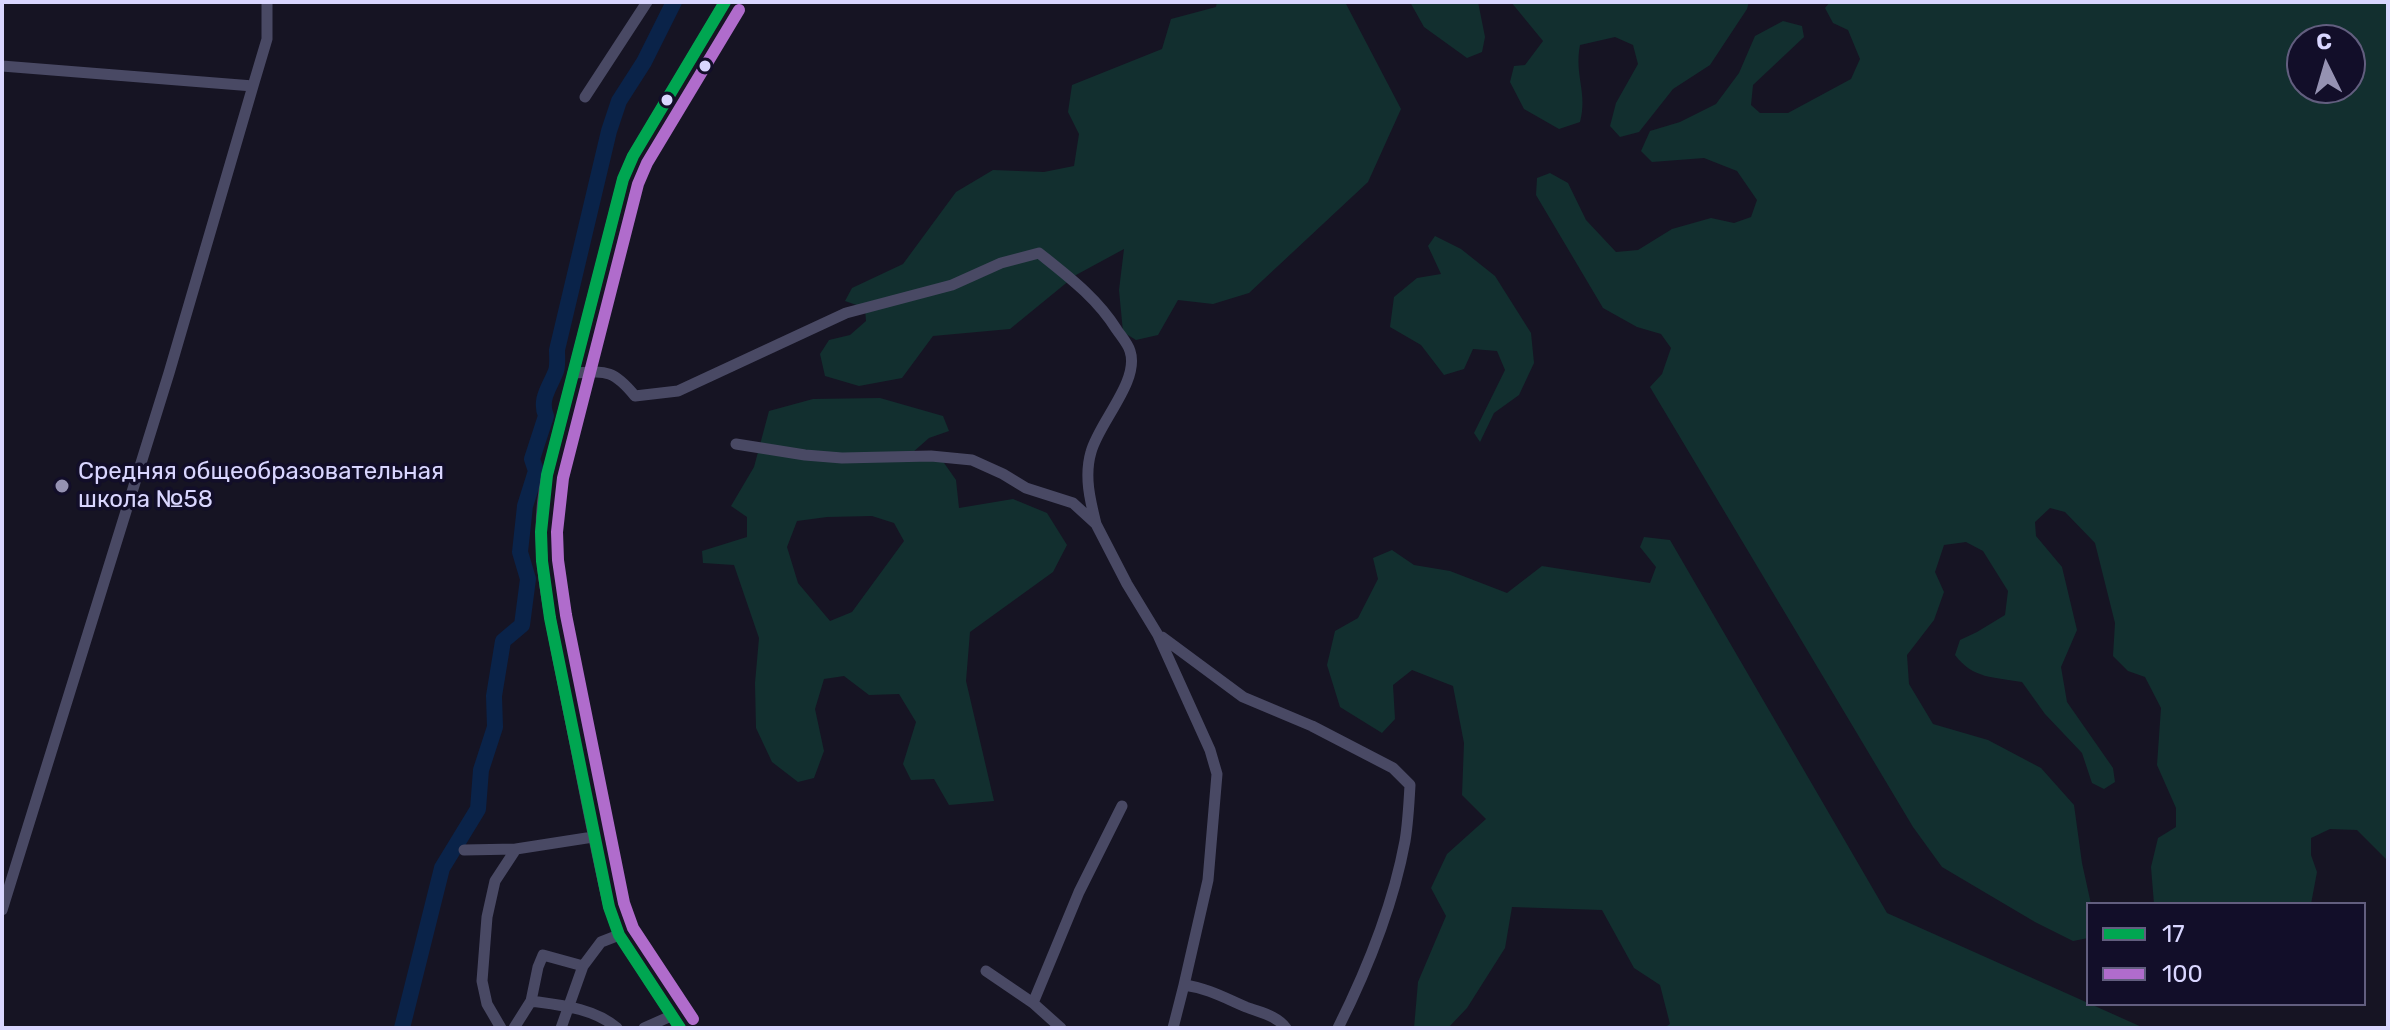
<!DOCTYPE html>
<meta charset="utf-8">
<style>
body{margin:0}
#map{position:relative;width:2390px;height:1030px;overflow:hidden;background:#161423;font-family:Rubik,sans-serif}
canvas{display:block}
.frame{position:absolute;inset:0;border:4px solid #d9d6ff;pointer-events:none}
.legend{position:absolute;left:2086px;top:902px;width:280px;height:104px;box-sizing:border-box;background:#120e29;border:2px solid #625e7f;margin:0;padding:10px 14px;list-style:none;font-size:24px;color:#d9d6ff}
.legend li{display:flex;align-items:center;gap:16px;height:40px}
.legend b{width:40px;border:2px solid #625e7f}
.north{position:absolute;left:2286px;top:24px;width:80px;height:80px;box-sizing:border-box;background:#120e29;border:2px solid #625e7f;border-radius:50%;rotate:355deg;font-size:22px;font-weight:700;line-height:32px;text-align:center;color:#d9d6ff}
.north::after{content:'';display:block;margin:auto;width:28px;height:36px;background:#9592b2;clip-path:polygon(50% 0,100% 100%,50% 72%,0 100%)}
</style>
<div id="map">
<canvas width="2390" height="1030"></canvas>
<div class="frame"></div>
<ul class="legend">
<li><b style="height:10px;background:#00a651"></b>17</li>
<li><b style="height:10px;background:#b06ccc"></b>100</li>
</ul>
<div class="north">С</div>
</div>
<script>
const c = document.querySelector('canvas').getContext('2d');
c.lineJoin = 'round';
function paint(path, color) { c.fillStyle = color; c.fill(path, 'evenodd'); }
function trace(path, color, width, dash) { c.strokeStyle = color; c.lineWidth = width; c.lineCap = dash ? 'butt' : 'round'; c.setLineDash(dash || []); c.stroke(path); }
function label(font, color, halo, rows, align = 'center') {
  c.font = font + ' Rubik,sans-serif'; c.lineWidth = 7; c.setLineDash([]); c.textBaseline = 'middle'; c.strokeStyle = halo; c.fillStyle = color; for (const [text, x, y, turn = 0] of rows) {
    c.save(); c.translate(x, y); c.rotate((+turn || 0) * Math.PI / 180); c.textAlign = isNaN(turn) ? turn : align; if (halo) c.strokeText(text, 0, 0); c.fillText(text, 0, 0); c.restore();
  }
}
paint(new Path2D(`
 M1217 2H1345L1401 109 1368 182 1249 293 1213 304 1178 300 1158 335 1136 340 1123 332 1119 290 1124 249 1076 275 1010 329 933 336 902 378 859 386 825 376 820 354 829 340 850 335 866 321 865 308 845 301 852 288 903 264 956 192 993 170 1044 172 1074 166 1079 134 1068 112 1072 85 1162 49 1171 19 1216 7Z
 M1410 2H1478L1485 37 1482 52 1467 58 1424 27Z
 M1511 2H1749L1747 9 1710 65 1673 89 1639 132 1620 137 1610 126 1616 103 1638 64 1633 45 1615 37 1580 45C1574 75 1588 93 1580 122L1559 129 1524 109 1510 82 1514 66 1525 65 1543 41Z
 M1830 2H2388V861L2357 830 2330 829 2311 838V855L2317 872 2311 904H2154L2151 867 2158 838 2176 827V808L2157 765 2161 708 2145 677 2128 671 2113 656 2115 623 2095 543 2065 512 2050 508 2035 522 2036 536 2062 567 2077 630 2061 667 2067 702 2113 768 2115 782 2104 789 2092 783 2082 753 2045 714 2022 682C1994 677 1973 679 1955 655L1960 640 1977 632 2005 615 2008 591 1983 551 1966 542 1944 545 1935 572 1944 592 1934 620 1907 655 1909 684 1933 724 1988 740 2041 768 2074 805 2082 863 2091 904H2088V938L2073 941 2035 922 1942 867 1913 827 1650 387 1662 374 1671 348 1661 334 1637 327 1603 308 1536 195 1537 178 1550 173 1568 183 1586 220 1616 252 1638 250 1672 229 1711 218 1734 223 1751 217 1757 200 1737 171 1704 158 1652 162 1641 151 1650 131 1680 122 1716 104 1739 73 1755 36 1783 21 1802 26 1804 37 1753 85 1751 105 1760 113H1788L1851 79 1860 59 1848 30 1833 23 1825 8ZM2350 40V88H2302V40Z
 M1435 236 1461 249 1495 276 1531 333 1534 363 1519 395 1494 413 1480 442 1474 433 1505 370 1497 351 1473 349 1464 369 1444 375 1421 345 1390 327 1394 297 1417 278 1441 274 1428 246Z
 M880 398 943 416 949 431 929 438 904 460H942L956 480 959 508 1013 499 1047 513 1067 545 1053 572 970 632 966 681 994 801 949 805 934 779 911 780 903 764 916 722 899 694 869 695 844 676 824 679 815 709 824 751 814 778 798 782 772 762 756 728 755 683 759 638 734 565 703 563 702 551 747 537V517L731 506 754 467 769 411 813 399ZM872 516 894 523 904 541 852 612 830 621 798 583 787 547 797 521 827 517Z
 M1644 537 1670 540 1887 913 2144 1028H1664L1670 1024 1660 985 1634 968 1602 910 1512 907 1505 948 1467 1008 1448 1028H1414L1418 982 1446 916 1431 888 1447 854 1486 819 1462 795 1464 743 1453 686 1412 670 1393 685 1395 719 1382 733 1340 707 1327 665 1335 631 1358 618 1378 579 1373 558 1392 550 1414 565 1450 571 1507 593 1542 566 1650 583 1656 567 1640 547Z`), '#122f2f');
trace(new Path2D(`
 M402 1028 442 868 478 809 481 770 495 727 494 696 503 641 522 625 528 579 520 552 525 506 536 471 532 459 546 416C539 399 550 387 556 371 558 365 557 357 557 350L609 131 619 101 644 62 674 2`), '#0a2349', 16);
trace(new Path2D(`
 M2 66 253 86
 M585 97 647 2
 M573 373C606 371 613 369 635 396L678 391 846 313 952 285 1001 263 1039 253C1069 277 1097 298 1117 330 1121 336 1128 344 1130 351 1140 381 1099 422 1091 452 1084 476 1090 500 1096 524
 M736 444 805 455 842 458 931 456 972 460 1003 474 1026 488 1073 503 1096 524 1127 584 1158 635 1210 750 1217 774 1208 880 1184 985
 M1162 637 1243 697 1312 726 1393 768 1410 785C1409 804 1408 823 1405 841 1393 906 1367 970 1338 1028
 M464 850 516 849 593 837
 M2 910 169 373 253 86 267 39V2
 M986 971 1033 1003 1061 1028
 M531 1001C560 1005 594 1008 617 1028
 M1033 1003 1079 892 1122 806
 M501 1028 487 1004 482 981 487 917 495 881 516 849
 M514 1028 531 1001 538 967 543 955 583 966
 M561 1028 583 966 601 942 619 935
 M644 1028 671 1016
 M680 1028 619 935 609 907C593 839 581 771 567 704 553 628 530 551 547 475L623 179 633 156 725 2
 M1173 1028 1184 985C1207 988 1225 998 1246 1007 1261 1013 1276 1015 1286 1028`), '#494964', 11);
trace(new Path2D(`
 M680 1028 619 935 609 907 550 618 542 561 541 532 547 475 623 179 633 156 725 2`), '#00a651', 12);
trace(new Path2D(`
 M693 1019 633 928 624 903 566 615 558 560 557 532 563 478 638 184 647 163 739 10`), '#b06ccc', 12);
for (const [x, y, r, color] of [
 [705,66,7,"#d9d6ff"],
 [667,100,7,"#d9d6ff"],
 [62,486,8,"#9592b2"]
]) { const dot = new Path2D(); dot.arc(x, y, r, 0, 2 * Math.PI); c.fillStyle = color; c.fill(dot); trace(dot, '#120e29', 3); }
label('24px', '#d9d6ff', '#120e29', [
 ["Средняя общеобразовательная",78,472],
 ["школа №58",78,500]
], 'left');
</script>
